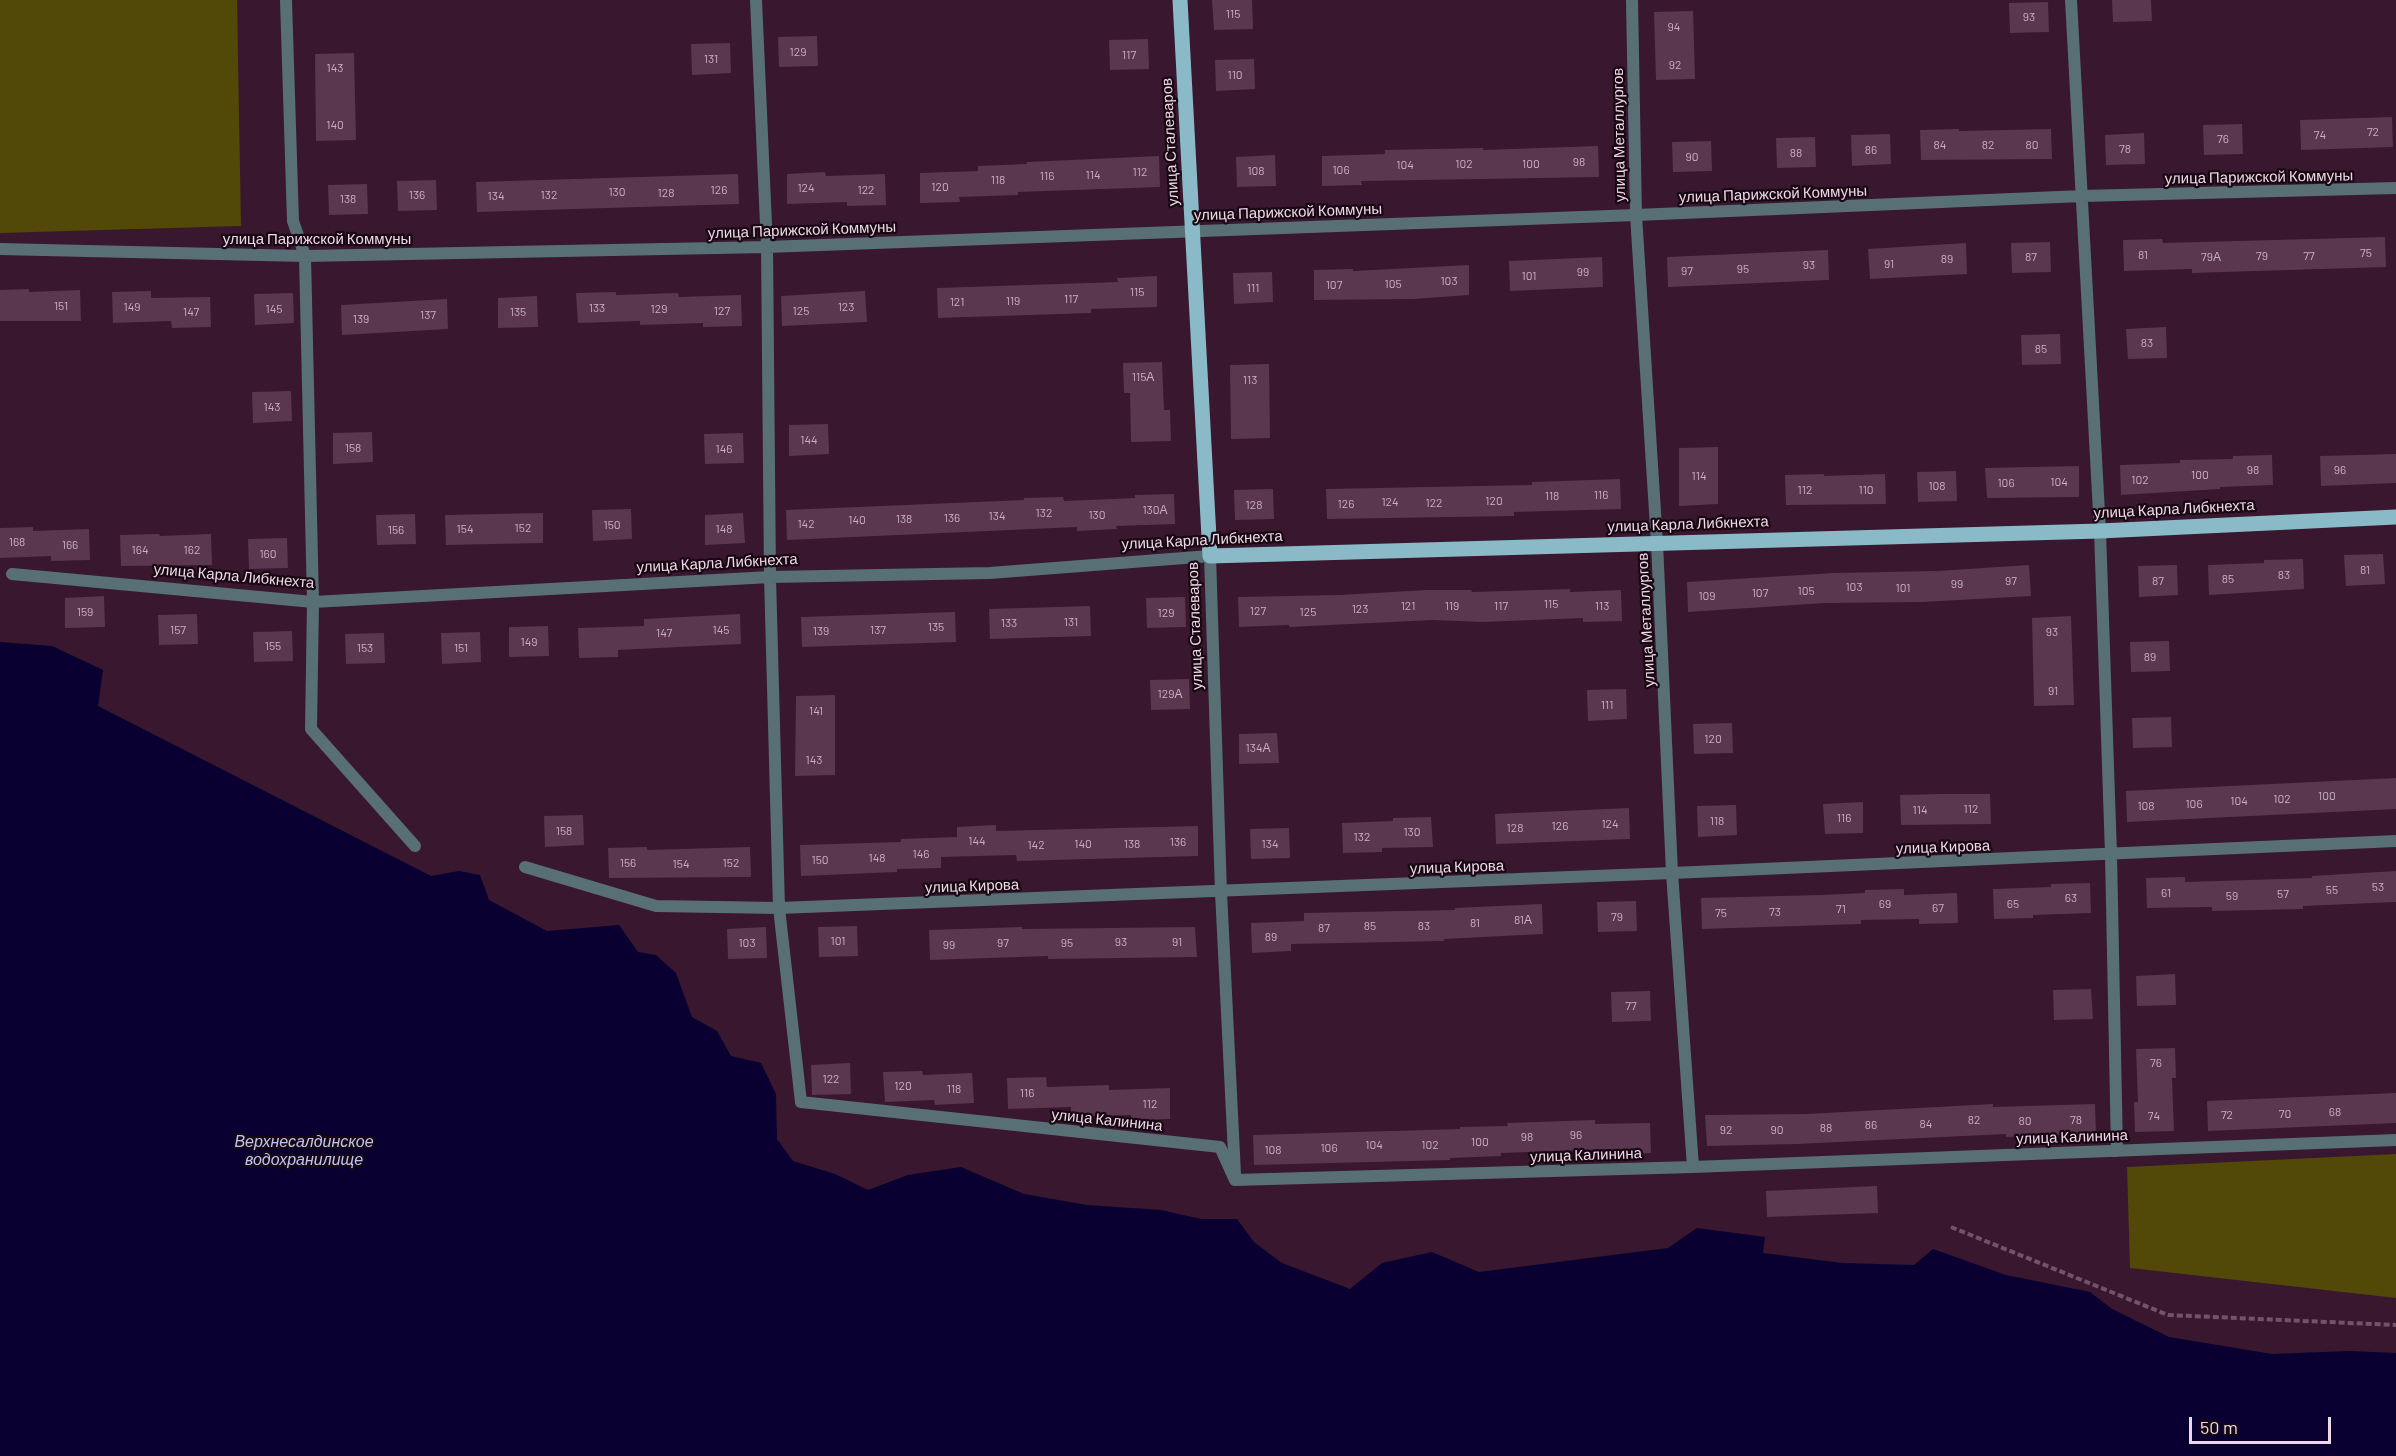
<!DOCTYPE html>
<meta charset="utf-8">
<style>
body{margin:0}
#map{position:relative;width:2396px;height:1456px;overflow:hidden;background:#38172f;font-family:Barlow,sans-serif}
canvas{display:block}
.scale{position:absolute;left:2189px;top:1417px;width:142px;height:27px;box-sizing:border-box;border:3px solid #eed7e6;border-top:0;padding-left:8px;font-size:18px;line-height:21px;white-space:nowrap;color:#eed7e6;-webkit-text-stroke:4px #170812;paint-order:stroke}
</style>
<div id="map">
<canvas width="2396" height="1456"></canvas>
<div class="scale">50 m</div>
</div>
<script>
const c = document.querySelector('canvas').getContext('2d');
c.lineJoin = 'round';
function paint(path, color) { c.fillStyle = color; c.fill(path, 'evenodd'); }
function trace(path, color, width, dash) { c.strokeStyle = color; c.lineWidth = width; c.lineCap = dash ? 'butt' : 'round'; c.setLineDash(dash || []); c.stroke(path); }
function label(font, color, halo, rows, align = 'center') {
  c.font = font + ' Barlow,sans-serif'; c.lineWidth = 4.5; c.setLineDash([]); c.textBaseline = 'middle'; c.strokeStyle = halo; c.fillStyle = color; for (const [text, x, y, turn = 0] of rows) {
    c.save(); c.translate(x, y); c.rotate((+turn || 0) * Math.PI / 180); c.textAlign = isNaN(turn) ? turn : align; if (halo) c.strokeText(text, 0, 0); c.fillText(text, 0, 0); c.restore();
  }
}
paint(new Path2D(`
 M0 0H237L241 226 0 233Z
 M2396 1154V1298L2130 1268 2127 1167Z`), '#524808');
paint(new Path2D(`
 M0 642 52 646 103 670 98 706 431 876 459 871 480 875 489 900 547 931 619 925 638 952 656 955 676 973 692 1017 717 1031 731 1056 761 1063 776 1094 777 1139 793 1161 835 1174 868 1190 908 1175 961 1167 1024 1194 1087 1205 1161 1210 1201 1219H1237L1254 1242 1282 1263 1350 1289 1382 1263 1432 1252 1479 1272 1668 1248 1697 1228 1765 1237 1763 1253 1842 1263 1914 1265 1933 1249 2006 1275 2090 1292 2112 1309 2169 1337 2272 1354 2349 1351 2396 1353V1456H0Z`), '#090031');
paint(new Path2D(`
 M1212 0H1252L1253 29 1214 30Z
 M2112 0H2151L2152 21 2113 22Z
 M2048 2 2049 32 2010 33 2009 3Z
 M1693 11 1695 79 1656 80 1654 12Z
 M817 36 818 66 779 67 778 37Z
 M1148 39 1149 69 1110 70 1109 40Z
 M730 43 731 73 692 75 691 44Z
 M354 53 356 140 316 141 315 54Z
 M1254 59 1255 89 1216 91 1215 60Z
 M2392 117 2393 147 2301 150 2300 120Z
 M2242 124 2243 154 2204 155 2203 125Z
 M1959 129V131L2051 129 2052 159 1921 160 1920 130Z
 M2144 133 2145 164 2106 165 2105 135Z
 M1890 134 1891 164 1852 166 1851 135Z
 M1815 137 1816 167 1777 168 1776 138Z
 M1711 141 1712 171 1673 172 1672 142Z
 M1598 146 1599 177 1361 181 1362 185 1322 186V156L1385 154V150L1483 148V150Z
 M1275 155 1276 186 1237 187 1236 157Z
 M1159 156 1160 187 1018 192V195L959 197 960 202 920 203V173L978 171V166L1027 164V162Z
 M825 172 826 176 885 174 886 205 847 206V202L787 204V174Z
 M738 174 739 204 477 212 476 182Z
 M436 180 437 210 398 211 397 181Z
 M367 184 368 214 329 215 328 185Z
 M2385 237 2386 267 2192 273V269L2124 271 2123 240 2162 239 2163 243Z
 M2050 242 2051 272 2012 273 2011 243Z
 M1966 243 1967 274 1870 279 1868 249Z
 M1828 250 1829 280 1668 287 1667 257Z
 M1602 257 1603 287 1510 291 1509 261Z
 M1469 265V295L1413 299 1314 300V270L1353 269V271Z
 M1272 272 1273 302 1234 304 1233 273Z
 M1157 276V307L1091 309V313L938 318 937 288 1118 282 1117 278Z
 M29 289V292L80 290 81 321H0V290Z
 M151 291V298L210 297 211 327 172 328 171 321 113 323 112 292Z
 M865 291 867 322 782 326 781 296Z
 M616 292V295L678 293 679 297 741 295 742 326 703 327V323L640 325V321L578 323 576 293Z
 M293 293 294 323 255 325 254 294Z
 M537 296 538 327 498 328V298Z
 M447 299 448 329 342 335 341 305Z
 M2166 327 2167 358 2128 359 2126 329Z
 M2060 334 2061 364 2022 365 2021 335Z
 M1162 362 1164 410H1170L1171 441 1131 442 1130 393H1124L1123 363Z
 M1269 364 1270 438 1231 439 1230 365Z
 M291 391 292 421 253 423 252 392Z
 M828 424 829 454 789 456V425Z
 M372 432 373 462 333 464V433Z
 M743 433 744 463 705 464 704 434Z
 M1718 447V504L1679 506V448Z
 M2396 454V483L2321 486 2320 456Z
 M2272 455 2273 485 2220 487V489L2121 495 2120 465 2180 463V460L2233 459V456Z
 M2079 466V497L1987 498 1985 468Z
 M1956 471 1957 501 1918 502 1917 472Z
 M1824 474V476L1885 474 1886 504 1786 505 1785 475Z
 M1620 479 1621 509 1514 512V516L1327 519 1326 489 1532 485V482Z
 M1273 489 1274 519 1235 520 1234 490Z
 M1174 494 1175 524 1116 526 1117 529 1077 531V527L787 540 786 510 1024 500V498L1063 497 1064 501 1135 498V495Z
 M631 509 632 539 593 541 592 510Z
 M543 513V543L446 545 445 515Z
 M743 513 745 543 705 545V515Z
 M415 514 416 544 377 545 376 515Z
 M33 527V531L89 529 90 560 51 561V556L0 558V528Z
 M159 534 160 536 211 534 212 565 121 566 120 535Z
 M287 538 288 568 249 569 248 539Z
 M2383 554 2385 584 2346 586 2344 555Z
 M2303 559 2304 589 2209 595 2208 565 2264 563V560Z
 M2029 565 2031 596 1923 602 1825 603 1688 612 1687 582 1834 573 1937 571Z
 M2177 565 2178 595 2139 597 2138 566Z
 M1570 589V592L1621 590 1622 621 1583 622V618L1482 622 1433 620 1289 627V625L1239 627 1238 597 1340 595 1427 590H1471L1472 592Z
 M104 596 105 627 65 628V598Z
 M1185 597 1186 627 1147 628 1146 598Z
 M1090 606 1091 636 990 639 989 609Z
 M955 612 956 642 802 647 801 617Z
 M197 614 198 644 159 645 158 615Z
 M740 614 741 644 618 650V657L579 658 578 628 644 626V619Z
 M2071 616 2074 705 2034 706 2032 618Z
 M548 626 549 656 509 657V627Z
 M292 631 293 661 254 662 253 632Z
 M480 632 481 662 442 664 441 633Z
 M384 633 385 663 346 664 345 634Z
 M2169 641 2170 671 2131 672 2130 642Z
 M1189 679 1190 709 1151 710 1150 680Z
 M1626 689 1627 719 1588 721 1587 690Z
 M835 695V775L795 776 796 696Z
 M2171 717 2172 747 2133 748 2132 718Z
 M1732 723 1733 753 1694 754 1693 724Z
 M1277 733 1279 763 1239 764V734Z
 M2396 778V809L2127 822 2126 791Z
 M1939 794H1990L1991 824 1901 825 1900 795Z
 M1863 802V833L1825 834 1823 804Z
 M1736 805 1737 835 1698 837 1697 806Z
 M1629 808 1630 839 1496 844 1495 814Z
 M583 815 584 845 545 847 544 816Z
 M1431 817 1433 847 1382 848V852L1343 853 1342 823 1393 821V818Z
 M996 825V831L1198 826V856L1017 861 1016 855 941 857V868L897 869V872L801 876 800 845 901 842V839L957 837V827Z
 M1289 828 1290 858 1251 859 1250 829Z
 M647 847V850L750 847 751 877 609 878 608 848Z
 M2396 871V902L2303 906V909L2212 911V907L2147 908 2146 878 2185 877V882L2312 878V876Z
 M2090 883 2091 913 2033 915V918L1994 919 1993 889 2051 887V884Z
 M1904 889V895L1957 893 1958 923 1919 924V919L1861 920V924L1702 929 1701 898 1821 895 1865 893V890Z
 M1636 901 1637 931 1598 932 1597 902Z
 M1542 904 1543 934 1444 939V941L1291 944V951L1252 953 1251 923 1304 921V913L1455 910V908Z
 M857 926 858 956 819 957 818 927Z
 M766 927 767 958 728 959 727 929Z
 M1022 927V929L1195 927 1197 957 1048 959V956L930 960 929 930Z
 M2175 974 2176 1005 2137 1006 2136 976Z
 M2091 989 2093 1019 2054 1020 2053 990Z
 M1650 991 1651 1021 1612 1022 1611 992Z
 M2175 1048 2176 1078H2172L2174 1131 2135 1132 2134 1102H2138L2136 1049Z
 M850 1063 851 1094 812 1095 811 1065Z
 M922 1071 923 1075 972 1073 974 1103 935 1105 934 1100 885 1102 883 1072Z
 M1046 1077 1047 1087 1109 1085V1090L1170 1088V1119L1131 1120V1115L1071 1117V1107L1008 1109 1007 1078Z
 M2396 1093V1123L2208 1131 2207 1101Z
 M1993 1104V1107L2095 1104 2096 1134 2006 1137V1134L1797 1144 1707 1146 1705 1115 1806 1114Z
 M1595 1120V1124L1650 1123 1651 1153 1612 1154V1149L1501 1153V1156L1450 1158V1160L1254 1165 1253 1135 1460 1129V1127L1508 1126 1507 1123Z
 M1877 1186 1878 1213 1767 1217 1766 1191Z`), '#5a364f');
trace(new Path2D(`
 M1951 1227 2168 1315 2396 1325`), '#72546a', 4, [6, 3]);
trace(new Path2D(`
 M286 0 293 221 305 256 313 602 311 729 415 846
 M756 0 767 247 770 577 779 908 801 1102 1220 1147 1235 1180 1693 1167 2396 1140
 M1632 0 1636 215 1657 543 1672 873 1693 1167
 M2071 0 2100 531 2111 854 2117 1151
 M0 249 305 256 767 247 1636 215 2082 196 2396 188
 M12 574 313 602 770 577 990 573 1210 556 1221 892 1235 1174
 M525 867 656 906 779 908 1672 873 2396 841`), '#586f76', 12);
trace(new Path2D(`
 M1180 0 1210 556 2100 531 2396 517`), '#8abac8', 15);
label('12px', '#c9afc0', null, [
 ["115",1233,14],
 ["93",2029,17],
 ["94",1674,27],
 ["129",798,52],
 ["117",1129,55],
 ["131",711,59],
 ["92",1675,65],
 ["143",335,68],
 ["110",1235,75],
 ["140",335,125],
 ["72",2373,132],
 ["74",2320,135],
 ["76",2223,139],
 ["84",1940,145],
 ["82",1988,145],
 ["80",2032,145],
 ["78",2125,149],
 ["86",1871,150],
 ["88",1796,153],
 ["90",1692,157],
 ["98",1579,162],
 ["102",1464,164],
 ["100",1531,164],
 ["104",1405,165],
 ["106",1341,170],
 ["108",1256,171],
 ["112",1140,172],
 ["114",1093,175],
 ["116",1047,176],
 ["118",998,180],
 ["120",940,187],
 ["124",806,188],
 ["126",719,190],
 ["122",866,190],
 ["130",617,192],
 ["128",666,193],
 ["136",417,195],
 ["132",549,195],
 ["134",496,196],
 ["138",348,199],
 ["75",2366,253],
 ["81",2143,255],
 ["79",2262,256],
 ["77",2309,256],
 ["87",2031,257],
 ["79А",2211,257],
 ["89",1947,259],
 ["91",1889,264],
 ["93",1809,265],
 ["95",1743,269],
 ["97",1687,271],
 ["99",1583,272],
 ["101",1529,276],
 ["103",1449,281],
 ["105",1393,284],
 ["107",1334,285],
 ["111",1253,288],
 ["115",1137,292],
 ["117",1071,299],
 ["119",1013,301],
 ["121",957,302],
 ["151",61,306],
 ["149",132,307],
 ["123",846,307],
 ["133",597,308],
 ["145",274,309],
 ["129",659,309],
 ["127",722,311],
 ["125",801,311],
 ["147",191,312],
 ["135",518,312],
 ["137",428,315],
 ["139",361,319],
 ["83",2147,343],
 ["85",2041,349],
 ["115А",1143,377],
 ["113",1250,380],
 ["143",272,407],
 ["144",809,440],
 ["158",353,448],
 ["146",724,449],
 ["98",2253,470],
 ["96",2340,470],
 ["100",2200,475],
 ["114",1699,476],
 ["102",2140,480],
 ["104",2059,482],
 ["106",2006,483],
 ["108",1937,486],
 ["112",1805,490],
 ["110",1866,490],
 ["116",1601,495],
 ["118",1552,496],
 ["120",1494,501],
 ["124",1390,502],
 ["122",1434,503],
 ["126",1346,504],
 ["128",1254,505],
 ["130А",1155,510],
 ["132",1044,513],
 ["130",1097,515],
 ["134",997,516],
 ["136",952,518],
 ["138",904,519],
 ["140",857,520],
 ["142",806,524],
 ["150",612,525],
 ["152",523,528],
 ["154",465,529],
 ["148",724,529],
 ["156",396,530],
 ["168",17,542],
 ["166",70,545],
 ["164",140,550],
 ["162",192,550],
 ["160",268,554],
 ["81",2365,570],
 ["83",2284,575],
 ["85",2228,579],
 ["97",2011,581],
 ["87",2158,581],
 ["99",1957,584],
 ["103",1854,587],
 ["101",1903,588],
 ["105",1806,591],
 ["107",1760,593],
 ["109",1707,596],
 ["115",1551,604],
 ["121",1408,606],
 ["119",1452,606],
 ["117",1501,606],
 ["113",1602,606],
 ["123",1360,609],
 ["127",1258,611],
 ["159",85,612],
 ["125",1308,612],
 ["129",1166,613],
 ["131",1071,622],
 ["133",1009,623],
 ["135",936,627],
 ["157",178,630],
 ["145",721,630],
 ["137",878,630],
 ["139",821,631],
 ["93",2052,632],
 ["147",664,633],
 ["149",529,642],
 ["155",273,646],
 ["153",365,648],
 ["151",461,648],
 ["89",2150,657],
 ["91",2053,691],
 ["129А",1170,694],
 ["111",1607,705],
 ["141",816,711],
 ["120",1713,739],
 ["134А",1258,748],
 ["143",814,760],
 ["100",2327,796],
 ["102",2282,799],
 ["104",2239,801],
 ["106",2194,804],
 ["108",2146,806],
 ["112",1971,809],
 ["114",1920,810],
 ["116",1844,818],
 ["118",1717,821],
 ["124",1610,824],
 ["126",1560,826],
 ["128",1515,828],
 ["158",564,831],
 ["130",1412,832],
 ["132",1362,837],
 ["144",977,841],
 ["136",1178,842],
 ["140",1083,844],
 ["138",1132,844],
 ["134",1270,844],
 ["142",1036,845],
 ["146",921,854],
 ["148",877,858],
 ["150",820,860],
 ["156",628,863],
 ["152",731,863],
 ["154",681,864],
 ["53",2378,887],
 ["55",2332,890],
 ["61",2166,893],
 ["57",2283,894],
 ["59",2232,896],
 ["63",2071,898],
 ["69",1885,904],
 ["65",2013,904],
 ["67",1938,908],
 ["71",1841,909],
 ["73",1775,912],
 ["75",1721,913],
 ["79",1617,917],
 ["81А",1523,920],
 ["81",1475,923],
 ["85",1370,926],
 ["83",1424,926],
 ["87",1324,928],
 ["89",1271,937],
 ["101",838,941],
 ["93",1121,942],
 ["91",1177,942],
 ["103",747,943],
 ["97",1003,943],
 ["95",1067,943],
 ["99",949,945],
 ["77",1631,1006],
 ["76",2156,1063],
 ["122",831,1079],
 ["120",903,1086],
 ["118",954,1089],
 ["116",1027,1093],
 ["112",1150,1104],
 ["68",2335,1112],
 ["70",2285,1114],
 ["72",2227,1115],
 ["74",2154,1116],
 ["82",1974,1120],
 ["78",2076,1120],
 ["80",2025,1121],
 ["84",1926,1124],
 ["86",1871,1125],
 ["88",1826,1128],
 ["92",1726,1130],
 ["90",1777,1130],
 ["96",1576,1135],
 ["98",1527,1137],
 ["100",1480,1142],
 ["104",1374,1145],
 ["102",1430,1145],
 ["106",1329,1148],
 ["108",1273,1150]
]);
label('15px', '#eed7e6', '#170812', [
 ["улица Металлургов",1619,135,-91],
 ["улица Сталеваров",1170,142,-93],
 ["улица Парижской Коммуны",2259,177,-1],
 ["улица Парижской Коммуны",1773,194,-2],
 ["улица Парижской Коммуны",1288,212,-2],
 ["улица Парижской Коммуны",802,230,-2],
 ["улица Парижской Коммуны",317,239],
 ["улица Карла Либкнехта",2174,509,-3],
 ["улица Карла Либкнехта",1688,524,-2],
 ["улица Карла Либкнехта",1202,540,-3],
 ["улица Карла Либкнехта",717,563,-3],
 ["улица Карла Либкнехта",234,576,5],
 ["улица Металлургов",1646,620,-93],
 ["улица Сталеваров",1195,626,-92],
 ["улица Кирова",1943,847,-2],
 ["улица Кирова",1457,867,-2],
 ["улица Кирова",972,886,-2],
 ["улица Калинина",1107,1120,6],
 ["улица Калинина",2072,1137,-2],
 ["улица Калинина",1586,1155,-2]
]);
label('italic 16px', '#bcc3f7', '#170812', [
 ["Верхнесалдинское",304,1142],
 ["водохранилище",304,1160]
]);
</script>
